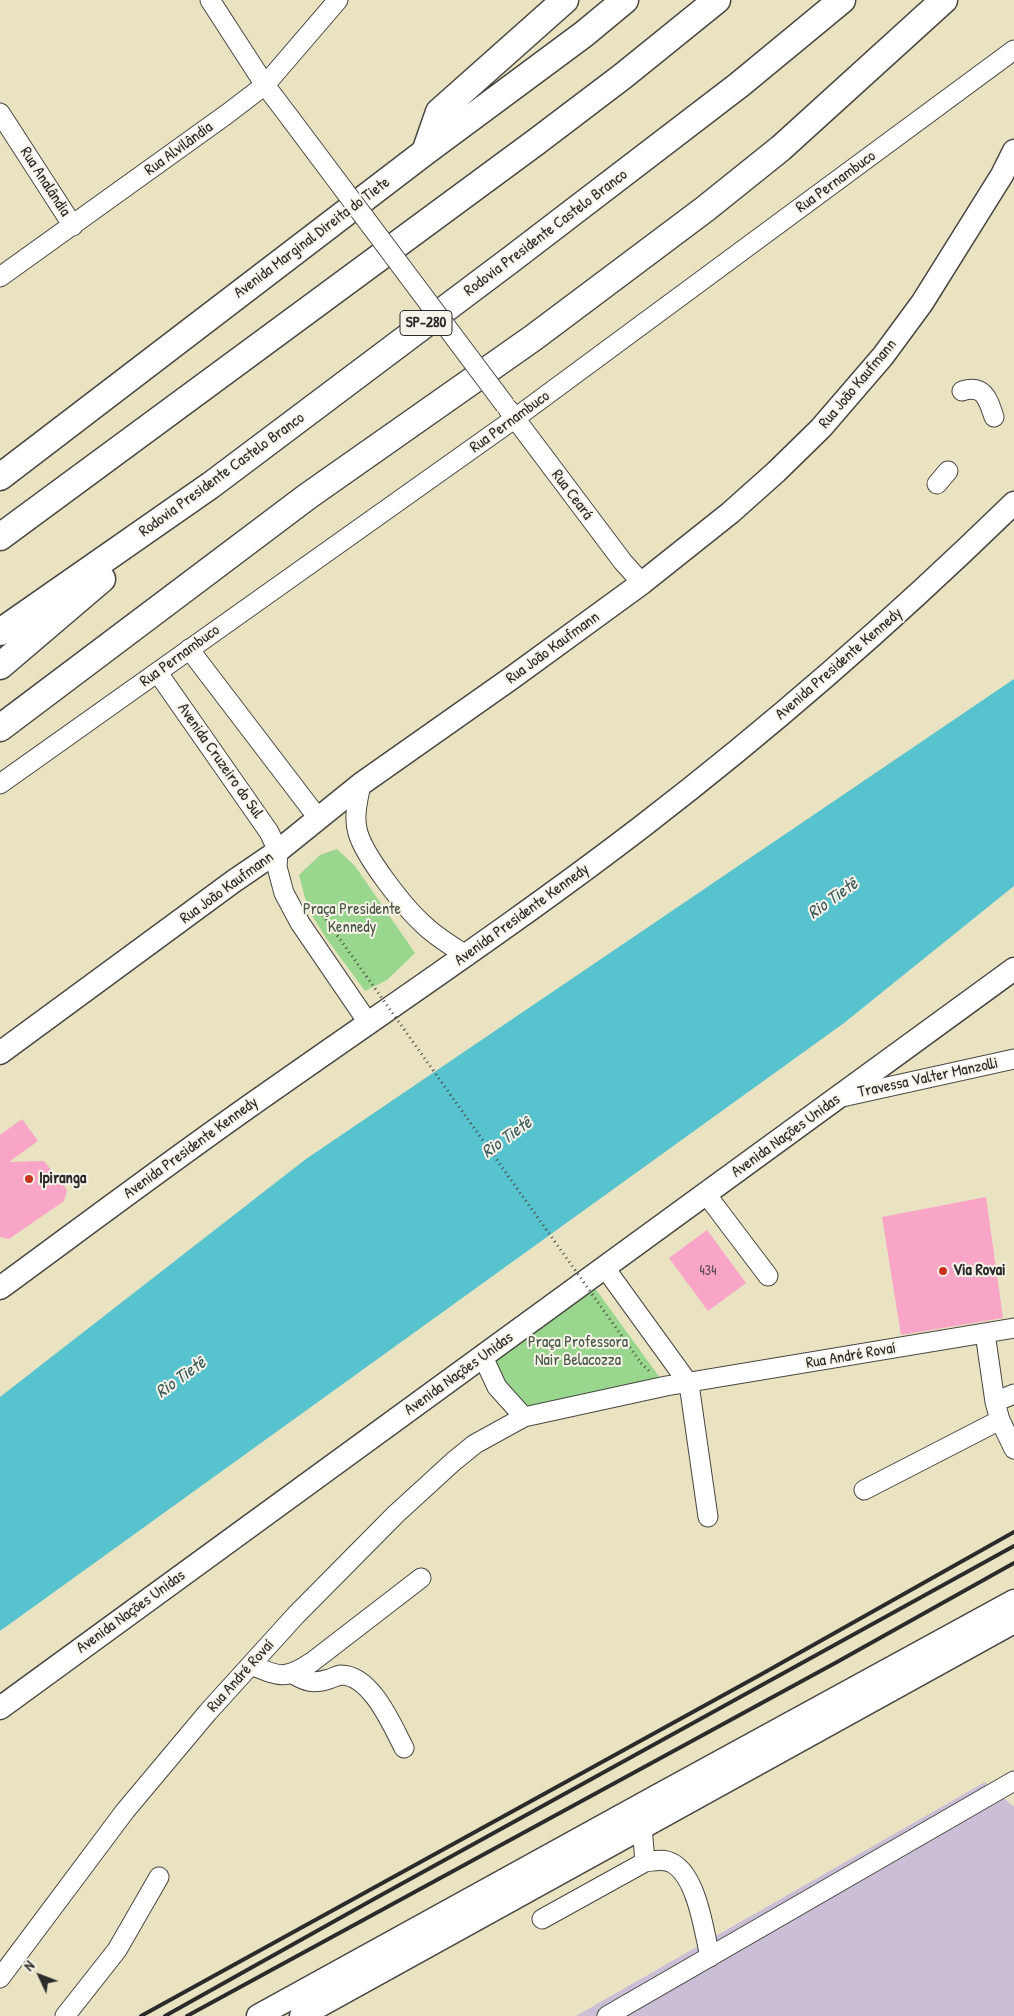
<!DOCTYPE html>
<meta charset="utf-8">
<style>
body{margin:0}
#map{position:relative;width:1014px;height:2016px;overflow:hidden;background:#eae3c2;font-family:"Patrick Hand",sans-serif}
canvas{display:block}
.north{position:absolute;left:15px;top:1951px;width:50px;height:50px;-webkit-text-stroke:4px #f7f3e8;paint-order:stroke;rotate:313deg;font-size:14px;font-weight:700;line-height:20px;text-align:center;color:#2b2b2b}
.north::after{content:'';display:block;margin:auto;width:18px;height:22px;background:#2b2b2b;clip-path:polygon(50% 0,100% 100%,50% 72%,0 100%)}
</style>
<div id="map">
<canvas width="1014" height="2016"></canvas>
<div class="north">N</div>
</div>
<script>
const context = document.querySelector('canvas').getContext('2d');
context.lineJoin = 'round';
function fillPath(path, color) {
  context.fillStyle = color;
  context.fill(path, 'evenodd');
}
function trace(path, color, width, dash) {
  context.strokeStyle = color;
  context.lineWidth = width;
  context.lineCap = dash ? 'butt' : 'round';
  context.setLineDash(dash || []);
  context.stroke(path);
}
function drawText(font, color, halo, rows, align = 'center') {
  context.font = font + ' "Patrick Hand",sans-serif';
  context.lineWidth = 4;
  context.setLineDash([]);
  context.textBaseline = 'middle';
  context.strokeStyle = halo;
  context.fillStyle = color;
  for (const [text, x, y, turn = 0] of rows) {
    context.save();
    context.translate(x, y);
    context.rotate((+turn || 0) * Math.PI / 180);
    context.textAlign = isNaN(turn) ? turn : align;
    if (halo) context.strokeText(text, 0, 0);
    context.fillText(text, 0, 0);
    context.restore();
  }
}
fillPath(new Path2D(`
 M985,1782l29,25v209h-438z`), '#cabfd6');
fillPath(new Path2D(`
 M337,849l18,17 60,87 -28,27 -22,11 -39,-53 -18,-29 -9,-34 21,-20z
 M589,1280l77,106 -142,31 -41,-60z`), '#98d78d');
fillPath(new Path2D(`
 M1014,679v207l-170,137 -844,608v-234l306,-238z`), '#56c3ce');
fillPath(new Path2D(`
 M22,1119l16,22 -29,21 35,-1 23,29 -3,11 -55,38 -9,-2v-102z
 M986,1197l17,121 -102,17 -19,-118z
 M707,1230l39,53 -38,28 -39,-53z`), '#f8a5c7');
const minor = new Path2D(`
 M210,0l55,85 25,33
 M0,113l73,113
 M0,277l227,-163 38,-29 73,-85
 M962,391c22,-7 26,8 32,26
 M508,409l115,153 19,21
 M937,484l11,-13
 M189,649l129,169
 M158,673l111,159 9,19 -1,16 7,26 16,30 69,101
 M0,784l514,-365 500,-369
 M361,784c-3,16 -8,33 -3,49 7,24 46,74 65,91 13,13 29,22 44,32
 M842,1097l172,-38
 M706,1194l62,82
 M605,1268l84,116 19,133
 M985,1333l10,69 5,18 14,29
 M483,1357l14,30 27,30
 M995,1402l19,-8
 M864,1490l136,-70
 M251,1665c29,12 34,15 61,-3l109,-84
 M293,1674c13,8 21,10 36,5 3,-1 8,-3 11,-4 31,-1 52,50 64,73
 M645,1862c9,-1 18,-4 27,1 25,13 32,68 38,94
 M542,1919l103,-57 -3,-35
 M0,1978l125,-167 83,-99 88,-97 100,-101 58,-53 21,-17 49,-27 142,-31 348,-58
 M65,2016l52,-66 42,-73
 M607,2016l407,-235`);
const major = new Path2D(`
 M0,1053l234,-172 44,-30 83,-67 152,-107 129,-94 88,-70 46,-41 45,-44 62,-72 39,-53 80,-128 12,-24
 M0,1288c90,-66 179,-133 271,-197 125,-88 252,-173 373,-266 130,-100 253,-208 370,-322
 M0,1708l1014,-739
 M258,2016c252,-139 503,-278 756,-415
 M301,2016l713,-394`);
const highway = new Path2D(`
 M425,152l14,-40 126,-112
 M0,477l425,-325 159,-118 41,-34
 M0,537l536,-395 87,-66 94,-76
 M0,632l211,-147 302,-227 226,-173 103,-85
 M0,666l102,-87
 M0,728l308,-232 225,-158 172,-129 76,-61 163,-148`);
trace(minor, '#484742', 21);
trace(major, '#484742', 25);
trace(highway, '#484742', 29);
trace(new Path2D(`
 M312,910l8,1
 M641,1363l10,10`), '#484742', 3, [1, 4]);
trace(minor, '#fff', 19);
trace(major, '#fff', 22);
trace(highway, '#fff', 26);
trace(new Path2D(`
 M141,2016l619,-341 254,-143
 M165,2016l209,-117 640,-353
 M187,2016l650,-354 177,-99`), '#2b2b2b', 4);
const minorBridge = new Path2D(`
 M290,118l215,287`);
trace(minorBridge, '#484742', 21, []);
trace(new Path2D(`
 M320,911l321,452`), '#484742', 3, [1, 4]);
trace(minorBridge, '#fff', 19);
for (const [x, y, r, color] of [
 [29,1179,5,"#c8321e"],
 [943,1271,5,"#c8321e"]
]) {
  const dot = new Path2D();
  dot.arc(x, y, r, 0, 2 * Math.PI);
  context.fillStyle = color;
  context.fill(dot);
  trace(dot, '#f7f3e8', 2);
}
drawText('14px', '#5e4a52', null, [
 ["434",708,1271]
]);
for (const [x, y, w] of [
 [426,323,52]
]) {
  const box = new Path2D();
  box.roundRect(x - w / 2, y - 12.5, w, 25, 4);
  context.fillStyle = '#f7f3e8';
  context.fill(box);
  trace(box, '#2b2b2b', 1);
}
drawText('bold 15px', '#2b2b2b', null, [
 ["SP-280",426,323]
]);
drawText('16px', '#2b2b2b', '#f7f3e8', [
 ["Rua Alvilândia",179,149,-36],
 ["Rua Analândia",45,182,57],
 ["Rua Pernambuco",836,182,-36],
 ["Rodovia Presidente Castelo Branco",546,233,-37],
 ["Avenida Marginal Direita do Tiete",312,238,-37],
 ["Rua João Kaufmann",858,384,-50],
 ["Rua Pernambuco",510,422,-36],
 ["Rodovia Presidente Castelo Branco",222,475,-36],
 ["Rua Ceará",572,495,53],
 ["Rua João Kaufmann",553,648,-36],
 ["Rua Pernambuco",180,656,-36],
 ["Avenida Presidente Kennedy",839,664,-41],
 ["Avenida Cruzeiro do Sul",220,761,55],
 ["Rua João Kaufmann",227,888,-36],
 ["Avenida Presidente Kennedy",522,915,-36],
 ["Travessa Valter Manzolli",928,1078,-12],
 ["Avenida Nações Unidas",786,1136,-36],
 ["Avenida Presidente Kennedy",191,1148,-36],
 ["Rua André Rovaí",851,1356,-10],
 ["Avenida Nações Unidas",459,1374,-36],
 ["Avenida Nações Unidas",131,1612,-36],
 ["Rua André Rovaí",241,1676,-48]
]);
drawText('16px', '#465644', '#f7f3e8', [
 ["Praça Presidente",352,910],
 ["Kennedy",352,928],
 ["Praça Professora",578,1343],
 ["Nair Belacozza",578,1361]
]);
drawText('bold 16px', '#2b2b2b', '#f7f3e8', [
 ["Ipiranga",39,1179],
 ["Via Rovai",953,1271]
], 'left');
drawText('italic 18px', '#38595c', '#f7f3e8', [
 ["Rio Tietê",833,899,-36],
 ["Rio Tietê",507,1138,-36],
 ["Rio Tietê",181,1378,-36]
]);
</script>
